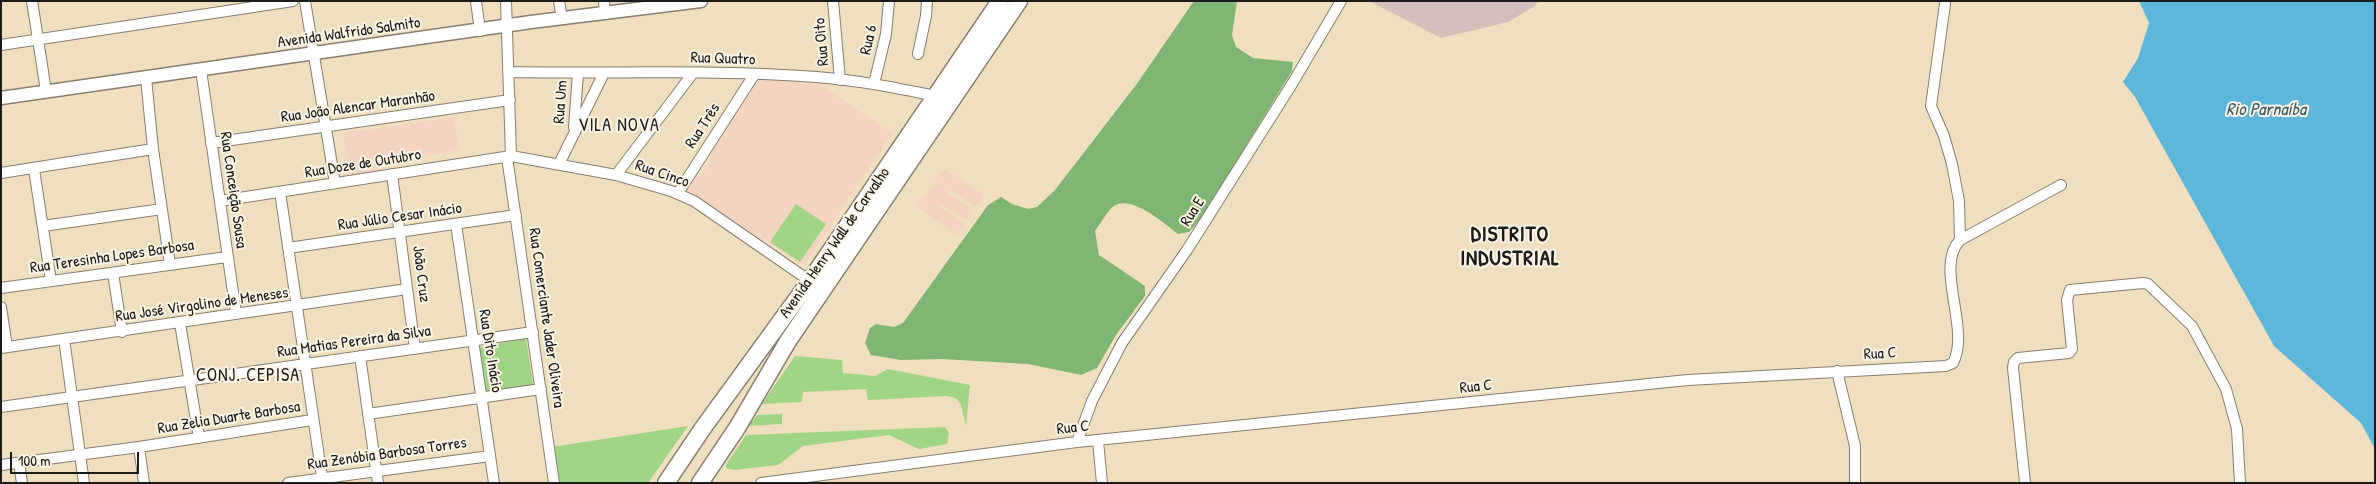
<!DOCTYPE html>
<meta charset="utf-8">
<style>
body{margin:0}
#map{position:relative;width:2376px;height:484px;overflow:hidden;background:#f0dfbf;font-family:"Patrick Hand",sans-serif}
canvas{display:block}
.frame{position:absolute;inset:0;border:2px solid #1c1c1c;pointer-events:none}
.scale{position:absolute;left:10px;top:452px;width:129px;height:22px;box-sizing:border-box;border:2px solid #1c1c1c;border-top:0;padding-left:6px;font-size:15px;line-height:18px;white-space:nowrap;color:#1c1c1c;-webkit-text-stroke:4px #fcf5e5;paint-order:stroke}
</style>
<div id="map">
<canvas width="2376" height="484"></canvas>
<div class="frame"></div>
<div class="scale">100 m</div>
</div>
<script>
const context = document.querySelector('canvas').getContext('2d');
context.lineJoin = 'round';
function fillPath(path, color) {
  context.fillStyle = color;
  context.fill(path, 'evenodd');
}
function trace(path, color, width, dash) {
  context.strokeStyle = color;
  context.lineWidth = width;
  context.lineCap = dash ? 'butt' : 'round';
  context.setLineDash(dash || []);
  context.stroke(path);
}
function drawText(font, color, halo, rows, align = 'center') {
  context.font = font + ' "Patrick Hand",sans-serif';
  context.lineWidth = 4;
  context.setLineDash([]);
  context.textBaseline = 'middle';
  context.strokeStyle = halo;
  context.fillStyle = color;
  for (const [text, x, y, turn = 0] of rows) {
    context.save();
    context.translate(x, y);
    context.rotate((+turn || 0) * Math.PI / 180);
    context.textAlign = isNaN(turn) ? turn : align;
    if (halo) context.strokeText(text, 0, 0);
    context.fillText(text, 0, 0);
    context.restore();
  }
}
fillPath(new Path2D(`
 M761,77l54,4 77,52 -88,133 -119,-76 9,-14 7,1 10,-18v-5z
 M454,117l5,33 -79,12 1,8 -30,5 -8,-42z
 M944,169l40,25 -9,13 -25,-18 -2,4 25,17 -7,10 -26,-16v3l24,16 -8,12 -39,-28z`), '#f5d3c1');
fillPath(new Path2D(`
 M1369,1h170l-6,6 -25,15 -67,16z`), '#d1c0bc');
fillPath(new Path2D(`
 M796,204l30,20 -26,38 -30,-20z
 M526,338l7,47 -49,7 -7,-44z
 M795,356l47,4 1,13 32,3 13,-7 82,16 -4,41 -5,-21 -5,-7 -10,-2 -78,4 -2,-11 -63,3 -1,10 -40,2z
 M782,414v10l-34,2 9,-11z
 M688,426l-40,57h-92l-5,-36z
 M945,427l4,6 -2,11 -28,5 -30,-14 -86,11 -25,19 -44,5 -8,-2v-3l20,-30z`), '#a1d586');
fillPath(new Path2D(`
 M1194,1h43l-5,34 4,12 17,11 40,4 -1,9 -90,146 -13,15 -11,2c-13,-10 -47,-40 -64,-28 -7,5 -13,17 -19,25l4,24 46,31v10l-29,39 -19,33 -16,7 -53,-11 -86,-5 -41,1 -30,-5 -6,-12 5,-15 6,-4 18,3 9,-4 85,-118 13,-8 11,7 16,5 9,-2 18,-17 81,-105z`), '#80b673');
fillPath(new Path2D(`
 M2139,1h236v448l-14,-26 -87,-77 -139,-249 -12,-15 15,-24 11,-35z`), '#5db7da');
const minor = new Path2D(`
 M32,1l14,90
 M305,1l30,182
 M476,1l4,30
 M506,1l5,155
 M559,1l3,18
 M604,1l1,13
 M833,1l7,79
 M1945,4l-14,102 13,30 8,28 7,37 1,39
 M1,45l292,-44
 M918,54l8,-38 1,-15
 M201,70l35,243
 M508,72c102,2 206,-3 308,5 41,3 81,11 120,19
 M146,78l7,71 17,115
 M874,84l12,-50 3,-33
 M574,127l4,-54
 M211,143l299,-43
 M507,157l47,326
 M559,164l45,-91
 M34,169l17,112
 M1,173l152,-24
 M392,174l23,175
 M616,175l77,-102
 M280,192l42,285
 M678,193l76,-118
 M220,201l291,-45 105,19 55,16 23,10 116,80
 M456,224l38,259
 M43,226l119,-17
 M288,248l228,-33
 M113,273l9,59
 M1,288l226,-31
 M1,307l6,40
 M180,323l19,115
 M64,339l20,144
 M1,348l406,-59
 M360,356l18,127
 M1837,371l18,75v37
 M1,407l532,-75
 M368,414l173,-25
 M1098,441l4,42
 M1077,442l15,-41 30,-58 65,-93 105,-166 49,-83
 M139,447l5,36
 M19,463l3,20
 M1,465l138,-18 173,-27
 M288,483l202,-27
 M761,483l316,-41 611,-62 258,-14 7,-3c18,-34 -19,-96 7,-123l101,-55
 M2025,483l-12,-115 1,-6 4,-4 51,-5 3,-4 -5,-49 3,-10 73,-7 5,1 44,42 34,63 11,40 3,54`);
const tertiary = new Path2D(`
 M1,98l530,-76 170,-21`);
const primary = new Path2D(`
 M666,483l37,-55 107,-147 190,-280
 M700,483l37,-55 51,-87 231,-340`);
trace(minor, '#867e6e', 12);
trace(tertiary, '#867e6e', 15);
trace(primary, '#867e6e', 19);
trace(minor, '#fff', 10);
trace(tertiary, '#fff', 12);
trace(primary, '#fff', 16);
drawText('16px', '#1c1c1c', '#fcf5e5', [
 ["Avenida Walfrido Salmito",349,33,-8],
 ["Rua 6",869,40,-78],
 ["Rua Oito",822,42,-95],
 ["Rua Quatro",723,59,2],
 ["Rua Um",561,102,-86],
 ["Rua João Alencar Maranhão",358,107,-8],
 ["Rua Três",703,126,-57],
 ["Rua Doze de Outubro",363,164,-9],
 ["Rua Cinco",662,174,19],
 ["Rua Conceição Sousa",233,190,82],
 ["Rua E",1193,212,-58],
 ["Rua Júlio Cesar Inácio",400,217,-8],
 ["Avenida Henry Wall de Carvalho",835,243,-55],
 ["Rua Teresinha Lopes Barbosa",112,257,-8],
 ["João Cruz",421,274,83],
 ["Rua José Virgolino de Meneses",202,305,-8],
 ["Rua Comerciante Jader Oliveira",546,318,82],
 ["Rua Matias Pereira da Silva",354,342,-8],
 ["Rua Dito Inácio",490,351,81],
 ["Rua C",1880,354,-3],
 ["Rua C",1476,387,-6],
 ["Rua Zelia Duarte Barbosa",229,418,-9],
 ["Rua C",1073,428,-6],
 ["Rua Zenóbia Barbosa Torres",387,454,-8]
]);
drawText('italic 18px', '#365a68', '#fcf5e5', [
 ["Rio Parnaíba",2266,110]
]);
context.letterSpacing = '1px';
drawText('18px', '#1c1c1c', '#fcf5e5', [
 ["VILA NOVA",619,126],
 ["CONJ. CEPISA",248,376]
]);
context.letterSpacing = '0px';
context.letterSpacing = '1px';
drawText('bold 21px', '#1c1c1c', '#fcf5e5', [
 ["DISTRITO",1510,235],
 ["INDUSTRIAL",1510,259]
]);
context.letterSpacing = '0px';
</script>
